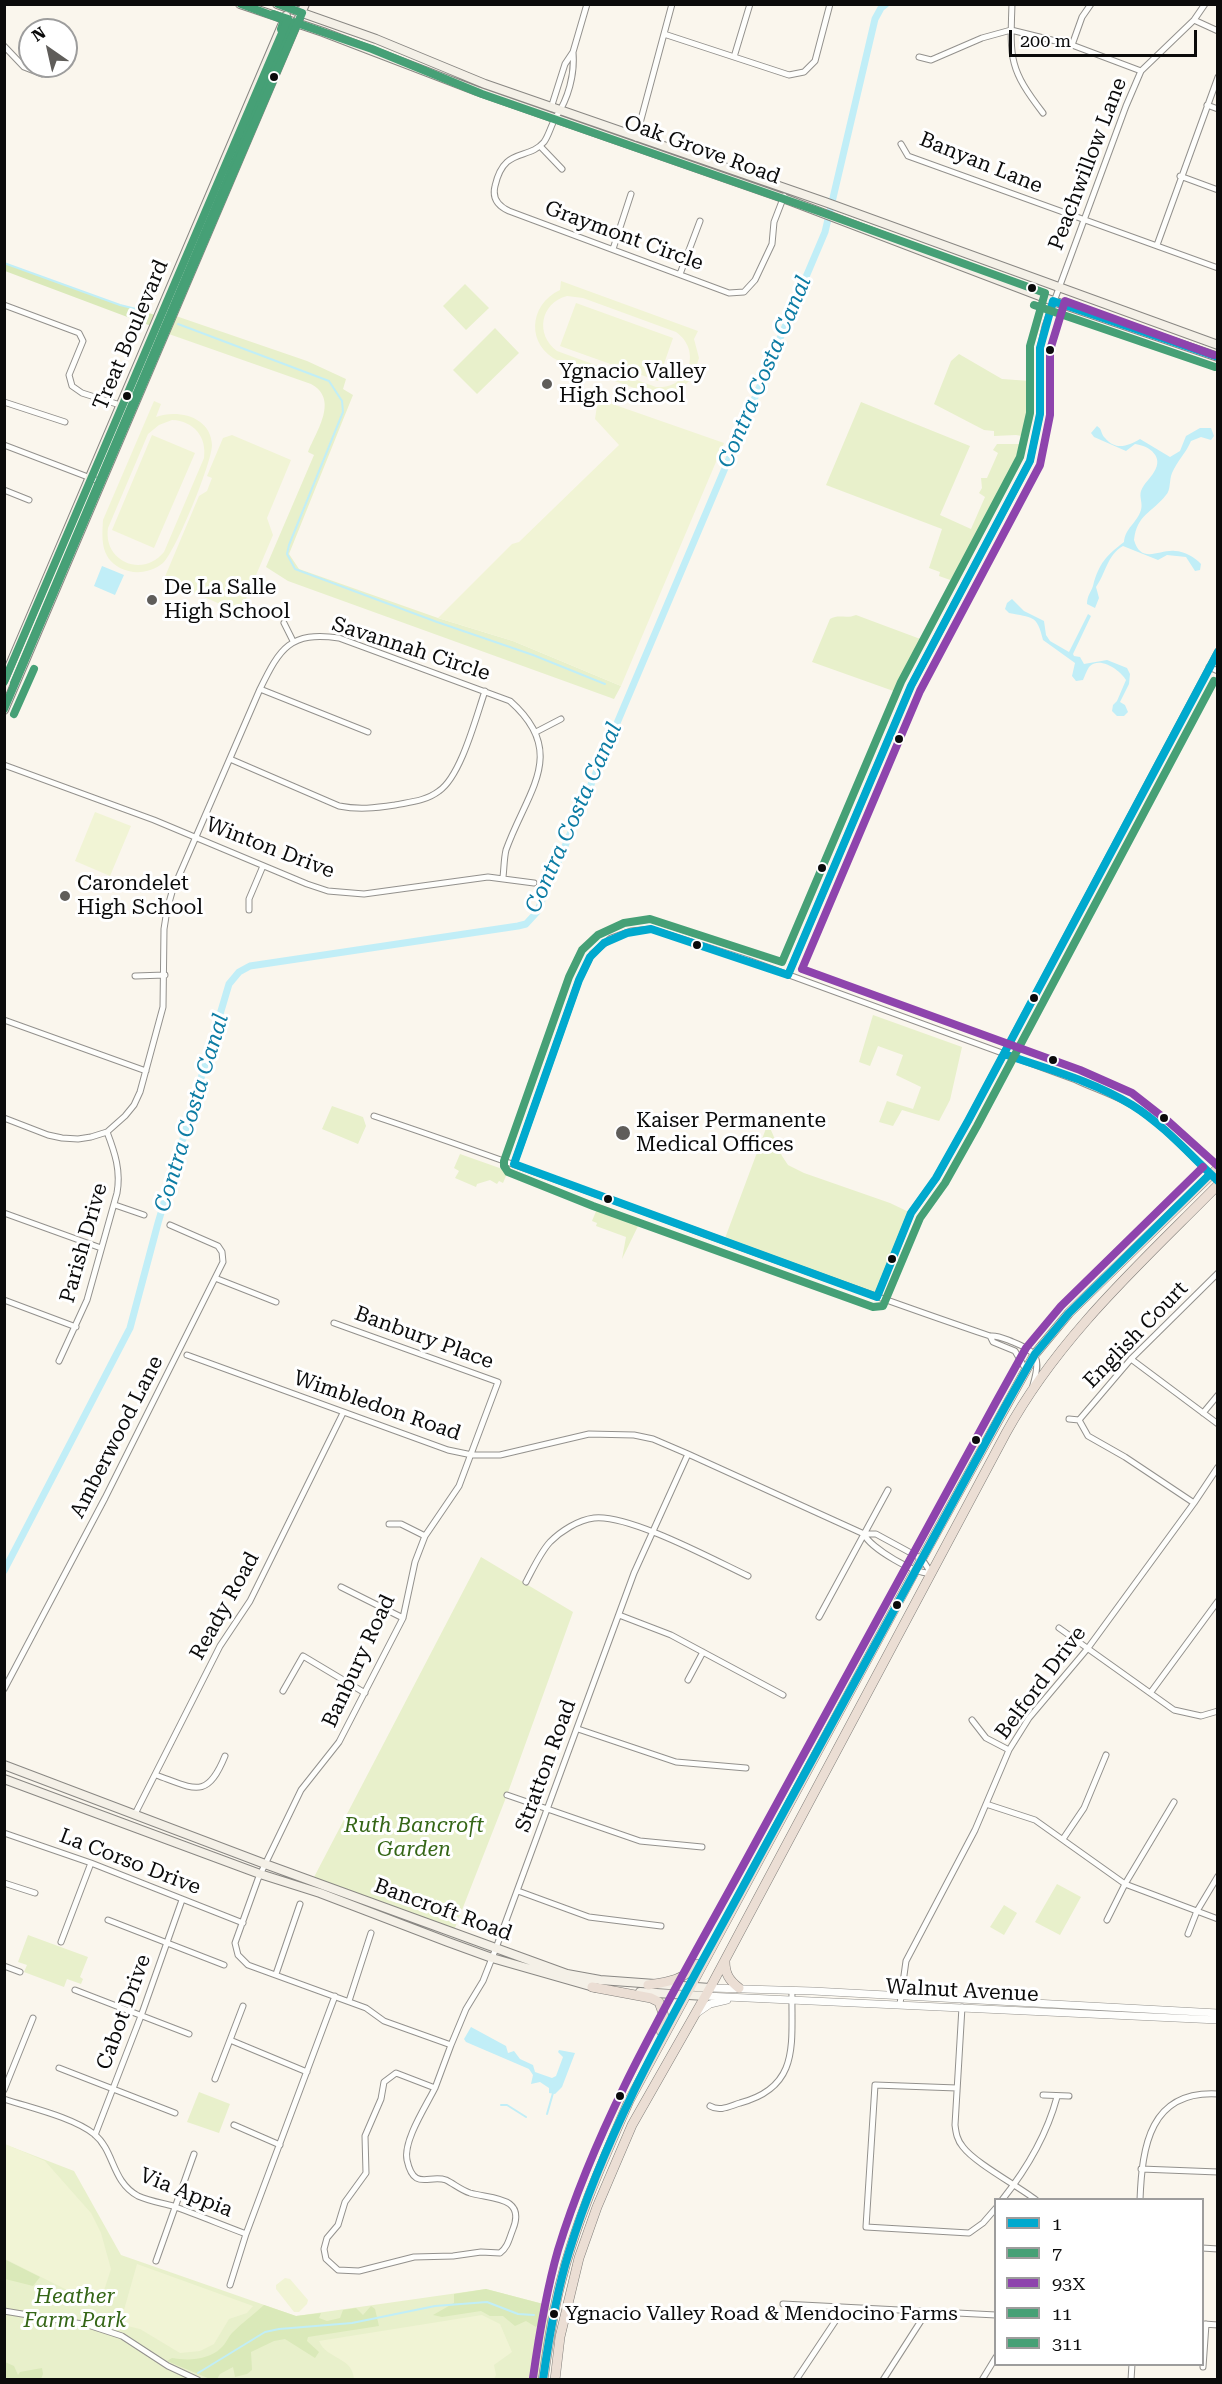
<!DOCTYPE html>
<style>
body{margin:0}
#map{position:relative;width:1222px;height:2384px;overflow:hidden;background:#faf6ed;font-family:"Roboto Serif",serif}
canvas{display:block}
.frame{position:absolute;inset:0;border:6px solid #0b0b0b;pointer-events:none}
.legend{position:absolute;left:994px;top:2198px;width:210px;height:168px;box-sizing:border-box;background:#fff;border:2px solid #9d9d9d;margin:0;padding:8px 10px;list-style:none;font-size:18px;color:#0b0b0b}
.legend li{display:flex;align-items:center;gap:12px;height:30px}
.legend b{width:30px;border:2px solid #9d9d9d}
.north{position:absolute;left:18px;top:18px;width:60px;height:60px;box-sizing:border-box;background:#fff;border:2px solid #9d9d9d;border-radius:50%;rotate:326deg;font-size:16px;font-weight:700;line-height:24px;text-align:center;color:#0b0b0b}
.north::after{content:'';display:block;margin:auto;width:21px;height:27px;background:#5f5d5a;clip-path:polygon(50% 0,100% 100%,50% 72%,0 100%)}
.scale{position:absolute;left:1009px;top:30px;width:188px;height:27px;box-sizing:border-box;border:3px solid #0b0b0b;border-top:0;padding-left:8px;font-size:18px;line-height:21px;white-space:nowrap;color:#0b0b0b;-webkit-text-stroke:4px #fff;paint-order:stroke}
</style>
<div id="map">
<canvas width="1222" height="2384"></canvas>
<div class="frame"></div>
<ul class="legend">
<li><b style="height:8px;background:#00a9ce"></b>1</li>
<li><b style="height:8px;background:#46a076"></b>7</li>
<li><b style="height:8px;background:#8e44ad"></b>93X</li>
<li><b style="height:8px;background:#46a076"></b>11</li>
<li><b style="height:8px;background:#46a076"></b>311</li>
</ul>
<div class="north">N</div>
<div class="scale">200 m</div>
</div>
<script>
const context = document.querySelector('canvas').getContext('2d');
context.lineJoin = 'round';
function fillPath(path, color) {
  context.fillStyle = color;
  context.fill(path, 'evenodd');
}
function trace(path, color, width, dash) {
  context.strokeStyle = color;
  context.lineWidth = width;
  context.lineCap = dash ? 'butt' : 'round';
  context.setLineDash(dash || []);
  context.stroke(path);
}
function drawText(font, color, halo, rows, align = 'center') {
  context.font = font + ' "Roboto Serif",serif';
  context.lineWidth = 6;
  context.setLineDash([]);
  context.textBaseline = 'middle';
  context.strokeStyle = halo;
  context.fillStyle = color;
  for (const [text, x, y, turn = 0] of rows) {
    context.save();
    context.translate(x, y);
    context.rotate((+turn || 0) * Math.PI / 180);
    context.textAlign = isNaN(turn) ? turn : align;
    if (halo) context.strokeText(text, 0, 0);
    context.fillText(text, 0, 0);
    context.restore();
  }
}
fillPath(new Path2D(`
 M465,284l24,24 -23,22 -23,-24z
 M173,315l134,46 39,18 -3,10 10,6 -64,159 10,15 139,49 75,23 108,45 -7,13 -326,-118 -22,-14 48,-112 -6,-3c9,-22 31,-53 3,-68l-145,-51z
 M495,328l24,25 -42,41 -24,-24z
 M959,354l43,25 28,2 3,2 1,20 -6,34 -12,-2 -22,1v-5l-10,-1 -50,-26 17,-43z
 M861,402l109,44 -30,69 31,14 14,-32 -6,-4 3,-5 -1,-10h6l11,-25 -5,-3 4,-6h29l-7,21 -63,117 -17,-6 1,-4 -11,-4 13,-39 -116,-44z
 M856,615l67,25 -24,53 -87,-31 18,-43c8,-5 17,0 26,-4z
 M873,1015l89,32 -12,53 -11,21 -37,-11 -9,16 -14,-4 8,-21 26,8 8,-22 -25,-12 7,-20 -25,-9 -8,20 -11,-4z
 M332,1106l31,11 3,9 -8,18 -36,-15z
 M768,1123l14,33 6,9 16,8 86,30 21,10 -34,84 -153,-56z
 M460,1154l48,17 -5,12 -4,-2 -2,3 -7,-4 -13,4 -1,3 -21,-9 4,-7 -5,-3z
 M599,1204l42,16 -19,39 4,-22 -30,-11 1,-3 -5,-2z
 M481,1557l92,55 -66,183 -54,138 -141,-52z
 M1057,1884l24,13 -21,38 -25,-13z
 M1004,1905l13,8 -13,22 -14,-8z
 M28,1935l60,22 -8,20 3,2 -2,5 -14,-5 -3,8 -40,-15 3,-7 -9,-3z
 M199,2092l31,12 -11,29 -32,-11z
 M4,2144l70,27 47,84 175,61 190,-27 69,18 -12,72h-538z`), '#e8f0cb');
fillPath(new Path2D(`
 M4,263l116,42 39,11 -5,11 -149,-56z
 M4,2259l36,18 -7,9 -28,-7z
 M486,2289l57,15 -2,17 -5,6 -10,-6 -11,5 -12,-10h-13l-9,-5 -39,6 -9,-2 21,-12v-9z
 M264,2305l32,11 25,-3 -2,5 8,3 13,-3 3,-8 13,-2 7,7 8,-9 4,3 4,17 -71,11 -1,4 12,11 -4,6 -30,-19 -11,2 -23,11 1,18 -5,4 -12,3 -2,-10 -13,7 -3,5h-7l-43,-18 5,-3c16,3 37,2 49,-10 5,-4 7,-11 11,-15 10,-10 21,-18 32,-28z
 M5,2362l9,4 4,9 2,-3 22,-4 1,6 -2,5h-36z`), '#dae9b9');
fillPath(new Path2D(`
 M561,281l137,50 -4,8 5,19 -6,19 -13,13 -13,5 -19,-2 -89,-32c-33,-15 -31,-56 1,-71zM567,296l16,2 93,34c27,19 12,58 -20,55l-99,-36c-22,-16 -17,-48 10,-55z
 M576,303l97,35 -15,43 -98,-35z
 M598,399l126,44 -103,243 -108,-45 -75,-23 74,-74 7,-2 100,-97 -24,-26z
 M154,401l7,3 -5,13c21,-8 55,-1 56,28 0,17 -36,106 -49,118 -12,10 -29,12 -43,5 -20,-11 -18,-30 -17,-48zM172,420c22,1 35,17 32,38l-40,94c-21,26 -61,10 -56,-24l40,-94 11,-9z
 M152,435l43,18 -41,95 -42,-18z
 M232,435l59,25 -24,58 6,17 -33,78 -76,-34 35,-83 8,-5 5,-13 -5,-2 16,-38z
 M95,812l36,14 -21,50 -35,-15z
 M5,2144l40,17 46,52 10,20 10,36 -12,37 -94,-47z
 M137,2264l116,42 -6,7 -18,6 -15,25 -14,7 -20,2 -40,-24 -20,-5z
 M285,2278l5,1 18,21 -1,4 -8,8h-5l-18,-23v-4z
 M482,2315l18,9 12,28 -18,13 2,10 -2,4h-140c-2,-23 -27,-19 -35,-38z`), '#f1f4d5');
fillPath(new Path2D(`
 M1097,426c6,4 3,7 8,12 11,13 23,8 35,1l30,18 10,-6 6,-15 14,-8h11l3,8 -3,4 -10,-3 -10,4c-5,12 -14,20 -19,32 -3,7 -1,17 -6,22 -14,18 -29,19 -32,45 7,25 26,9 41,11 9,0 21,7 26,13l-1,6 -5,1 -9,-14 -19,-2 -9,5 -35,-14c-16,9 -17,27 -27,41l3,11 -4,10 -8,-4c0,-8 4,-12 6,-18 6,-23 13,-30 31,-44 1,-14 13,-19 17,-32 2,-7 -2,-13 0,-19 3,-8 9,-12 13,-19 10,-15 -4,-26 -19,-28l-9,7 -32,-14 -3,-4z
 M102,566l22,9 -9,20 -21,-9z
 M1012,599l12,12 20,10 2,14 4,6 19,11 19,-38 3,2 -18,38 1,2 6,1 4,7 23,-4 20,8 3,6 -1,10 -9,18 5,3 3,7 -4,4h-7l-5,-5 1,-6 4,-4 9,-21c-5,-9 -25,-24 -36,-14 -3,3 -5,10 -7,14l-7,1 -4,-5 3,-13 -32,-23c-6,-26 -11,-22 -34,-27l-4,-4 2,-6z
 M471,2027l35,19 2,7 6,-2 6,8 13,6 2,7 17,6 4,-2 7,-19 -5,-5 1,-2 16,3 -13,34 -7,7 -6,-1v-5l-9,-6 -9,2 2,-9 -4,-6 -63,-27 -2,-3z`), '#c1eef7');
trace(new Path2D(`
 M4,263l116,42 28,7
 M178,324l151,57 13,20 1,11 -54,133 -2,9 8,15 142,53 96,33 72,29
 M501,2105h6l19,12
 M547,2114l6,-21
 M198,2373l67,-41 14,-3 73,-6 83,-17 52,-4 31,12 16,1`), '#c1eef7', 2);
trace(new Path2D(`
 M4,1571l126,-243 28,-105 71,-239 10,-12 11,-6 268,-40 8,-2 11,-12 288,-680 50,-213 6,-11 5,-4`), '#c1eef7', 7);
const minor = new Path2D(`
 M1012,4c-2,55 -3,65 31,109
 M1194,20l24,11
 M664,34l125,41 15,-3 11,-11 15,-57
 M1072,45l10,-28 9,-13
 M4,46l20,21 18,7
 M573,52l14,-48
 M734,57l16,-53
 M919,57l12,3 51,-22 29,-8 61,15 69,26
 M1207,105l11,4
 M551,108l14,-44 8,-12c2,23 -5,47 -17,65 -5,8 -7,18 -12,25 -16,19 -40,4 -49,44 -3,12 3,20 14,25l220,82 15,-1 11,-12 17,-36 2,-22 10,-26
 M636,138l36,-134
 M901,144l7,12 310,112
 M540,146l22,23
 M1180,176l38,14
 M1157,245l61,-168
 M613,249l18,-55
 M680,274l20,-53
 M4,305l75,28 4,8 -14,34 3,11 10,7 38,12
 M4,402l61,20
 M4,445l97,37
 M4,490l25,10
 M284,623l9,18
 M1209,667l9,4
 M260,689l108,43
 M536,732l25,-13
 M230,759l109,47c20,4 36,2 56,-1 15,-3 31,-4 44,-14 22,-15 37,-74 46,-100
 M4,765l150,55 153,64 21,7 36,3 124,-17 46,6
 M249,910v-11l14,-33
 M788,975l123,-289 119,-225 10,-47v-66l5,-22 81,-220 15,-35 53,-51 11,-16
 M135,976l30,-1
 M4,1020l142,51
 M374,1116c207,69 409,150 616,220 8,-1 15,3 23,6 25,10 28,16 20,43
 M4,1118l44,17 14,3 16,1 13,-2 16,-5 18,-16 9,-11 6,-13 23,-85 1,-78 3,-19 5,-18 88,-203c20,-41 30,-58 79,-51l171,63c59,52 17,90 -4,149 -2,8 -2,19 -3,27
 M514,1164l65,-184 13,-26 19,-16 20,-7 20,-2 97,31 328,120c17,8 36,14 52,23 34,19 61,52 90,78
 M115,1205l29,10
 M4,1213l97,35
 M215,1278l61,24
 M877,1297l34,-84 25,-35 32,-57 250,-470
 M4,1300l72,27
 M334,1323l164,59 -39,104 -34,50 -10,26 -12,56 -64,124 -38,48 -43,89 -23,64 3,12 10,10 118,43 18,13 67,24
 M990,1336l3,6 22,9 11,19
 M187,1355l261,95 24,5h28l89,-21 45,1 19,4 35,15 176,80h12l46,25 9,14c-15,2 -61,-25 -67,-39
 M1131,1359l87,65
 M59,1361l28,-61 30,-107c4,-22 -2,-40 -10,-61
 M1203,1413l15,-18
 M1069,1419l10,1
 M1194,1503l-69,-46 -37,-21 -9,-16 52,-61 87,-86
 M389,1524h12l24,12
 M526,1582c7,-13 14,-29 24,-40 11,-11 28,-22 44,-24 35,-4 120,42 154,58
 M341,1587l62,31
 M619,1615l52,20 112,60
 M819,1617l69,-127
 M1059,1628l115,82 27,6 17,-5
 M688,1680l15,-28
 M4,1689l101,-191 118,-236 -1,-10 -4,-6 -48,-21
 M283,1691l20,-35 62,37
 M1151,1692l67,-91
 M972,1720l14,18 23,12
 M578,1729l98,33 70,6
 M156,1775c39,14 51,25 69,-19
 M507,1795l133,46 62,6
 M986,1804l49,16 90,64 93,35
 M135,1814l85,-168 30,-45 93,-188
 M4,1833l87,30 152,60
 M1063,1839l21,-31 22,-53
 M4,1883l31,10
 M518,1891l71,26 72,9
 M108,1920l116,45
 M1107,1920l18,-36 49,-82
 M1188,1934l9,-23 21,-35
 M61,1942l30,-79
 M4,1966l16,6
 M276,1974l24,-70
 M75,1990l114,44
 M349,2001l22,-68
 M900,2004l6,-43 69,-131 34,-80 20,-32 59,-70 106,-145 24,-36
 M962,2007l-7,118c1,8 2,15 8,22 12,16 55,39 73,53
 M230,2040l77,32
 M59,2068l116,45
 M396,2073l39,15c-9,18 -32,53 -28,72 7,32 22,14 39,20 8,4 15,10 24,13 21,6 56,3 43,36 -4,10 -5,18 -13,24l-19,-1 -28,4 -39,1 -55,14 -21,-1 -12,-11 -2,-10 3,-11 11,-13 7,-23 21,-29 -1,-37 16,-37 3,-17z
 M215,2079l28,-73
 M435,2088l16,-43 15,-36 17,-28 13,-33 138,-375 54,-119
 M957,2088l-82,-3 -9,142 103,6 14,-10 13,-15
 M4,2090l29,-72
 M1043,2095l26,1
 M4,2099c27,9 68,18 90,35 21,17 17,47 44,62 11,5 24,7 35,10 25,9 49,19 73,28
 M710,2106c10,6 20,0 30,-3 61,-16 51,-60 52,-112
 M234,2125l46,20
 M95,2135l46,-119 41,-116
 M1141,2169l77,3
 M1002,2200c24,-30 45,-66 55,-103
 M1140,2200c2,-54 10,-110 78,-106
 M1202,2248l16,1
 M156,2261l38,-107
 M230,2285l16,-51 89,-238
 M783,2304l213,11
 M4,2311l84,14 34,11 46,30 30,14
 M1204,2324l14,1
 M1203,2367l3,-43
 M796,2380l48,-72
 M883,2380l43,-67
 M982,2380l14,-23
 M1131,2380l1,-16`);
const tertiary = new Path2D(`
 M710,1988l103,3 405,22
 M705,1996l513,24
 M697,2013l13,-9 17,-4`);
const secondary = new Path2D(`
 M240,4l83,28 154,59 306,107 270,103 165,56
 M277,4l99,35 109,45 340,118 393,143
 M4,679l282,-663
 M4,710l301,-706
 M4,1765l261,99 302,110 33,6 110,8
 M4,1779l256,95 60,19 128,49 44,16 105,30
 M640,1992l65,4`);
const trunk = new Path2D(`
 M725,1961c0,13 4,19 14,27
 M648,1985c20,-3 36,-5 49,-21
 M592,1987l59,11 8,4 5,14 -3,15
 M543,2380c5,-32 9,-64 17,-95 16,-64 43,-124 69,-184l286,-530 111,-201 9,-16 34,-41 149,-145
 M555,2380l5,-43 19,-79 18,-51 35,-82 78,-137 296,-555c53,-97 135,-170 212,-248`);
trace(minor, '#93918d', 7);
trace(tertiary, '#93918d', 8);
trace(secondary, '#898783', 10);
trace(trunk, '#807e7a', 10);
trace(minor, '#fefefc', 5);
trace(tertiary, '#fefefc', 7);
trace(secondary, '#f4f0e7', 8);
trace(trunk, '#ebded4', 9);
trace(new Path2D(`
 M1218,357l-165,-56 -13,47v66l-10,47 -119,225 -123,289 -137,-46 -24,4 -23,10 -14,14 -11,23 -65,184 363,133 34,-84 25,-35 32,-57 250,-469
 M1004,1054c43,15 89,27 128,51 32,20 58,50 86,76
 M543,2380c6,-43 13,-87 26,-128 41,-135 117,-259 183,-382 84,-155 169,-308 253,-463l30,-53 34,-41 141,-139`), '#00a9ce', 8);
trace(new Path2D(`
 M1034,305l181,62
 M14,683l280,-661 78,27 110,45 339,118 224,81 -15,53v67l-10,44 -119,225 -119,280 -132,-43 -26,4 -26,12 -16,15 -13,27 -65,184v5l4,6 85,34 280,101 10,-1 37,-88 25,-35 32,-57 237,-445
 M14,714l20,-45`), '#46a076', 8);
trace(new Path2D(`
 M1214,355l-149,-54 -15,49v65l-10,50 -120,226 -118,278 278,101 52,23 37,29 49,44
 M533,2378c6,-43 13,-86 25,-128 42,-137 119,-263 187,-388 83,-154 168,-306 251,-460l30,-54 35,-42 142,-139`), '#8e44ad', 8);
trace(new Path2D(`
 M241,4l43,16 -3,9
 M4,709l298,-696 -24,-9`), '#46a076', 8);
trace(new Path2D(`
 M4,682l284,-663 -15,-5`), '#46a076', 8);
for (const [x, y, r, color] of [
 [274,77,5,"#0b0b0b"],
 [1032,288,5,"#0b0b0b"],
 [1050,350,5,"#0b0b0b"],
 [547,384,6,"#5f5d5a"],
 [127,396,5,"#0b0b0b"],
 [152,600,6,"#5f5d5a"],
 [899,739,5,"#0b0b0b"],
 [822,868,5,"#0b0b0b"],
 [65,896,6,"#5f5d5a"],
 [697,945,5,"#0b0b0b"],
 [1034,998,5,"#0b0b0b"],
 [1053,1060,5,"#0b0b0b"],
 [1164,1118,5,"#0b0b0b"],
 [623,1133,8,"#5f5d5a"],
 [608,1199,5,"#0b0b0b"],
 [892,1259,5,"#0b0b0b"],
 [976,1440,5,"#0b0b0b"],
 [897,1605,5,"#0b0b0b"],
 [620,2096,5,"#0b0b0b"],
 [554,2314,5,"#0b0b0b"]
]) {
  const dot = new Path2D();
  dot.arc(x, y, r, 0, 2 * Math.PI);
  context.fillStyle = color;
  context.fill(dot);
  trace(dot, '#fff', 2);
}
drawText('20px', '#0b0b0b', '#fff', [
 ["Ygnacio Valley Road & Mendocino Farms",565,2314]
], 'left');
drawText('21px', '#0b0b0b', '#fff', [
 ["Oak Grove Road",702,150,20],
 ["Banyan Lane",981,163,22],
 ["Peachwillow Lane",1088,164,-69],
 ["Graymont Circle",624,236,20],
 ["Treat Boulevard",131,335,-67],
 ["Savannah Circle",411,649,18],
 ["Winton Drive",270,848,21],
 ["Parish Drive",84,1243,-74],
 ["English Court",1136,1335,-46],
 ["Banbury Place",424,1338,20],
 ["Wimbledon Road",377,1406,19],
 ["Amberwood Lane",117,1437,-63],
 ["Ready Road",225,1606,-61],
 ["Banbury Road",359,1661,-65],
 ["Belford Drive",1041,1683,-53],
 ["Stratton Road",546,1766,-70],
 ["La Corso Drive",130,1862,21],
 ["Bancroft Road",443,1910,20],
 ["Walnut Avenue",962,1991,3],
 ["Cabot Drive",124,2012,-70],
 ["Via Appia",186,2193,22]
]);
drawText('21px', '#0b0b0b', '#fff', [
 ["Ygnacio Valley",559,372],
 ["High School",559,396],
 ["De La Salle",164,588],
 ["High School",164,612],
 ["Carondelet",77,884],
 ["High School",77,908],
 ["Kaiser Permanente",636,1121],
 ["Medical Offices",636,1145]
], 'left');
drawText('italic 21px', '#356617', '#fff', [
 ["Ruth Bancroft",414,1826],
 ["Garden",414,1850],
 ["Heather",75,2297],
 ["Farm Park",75,2321]
]);
drawText('italic 22px', '#0c7ca4', '#fff', [
 ["Contra Costa Canal",765,372,-67],
 ["Contra Costa Canal",574,818,-66],
 ["Contra Costa Canal",192,1113,-73]
]);
</script>
